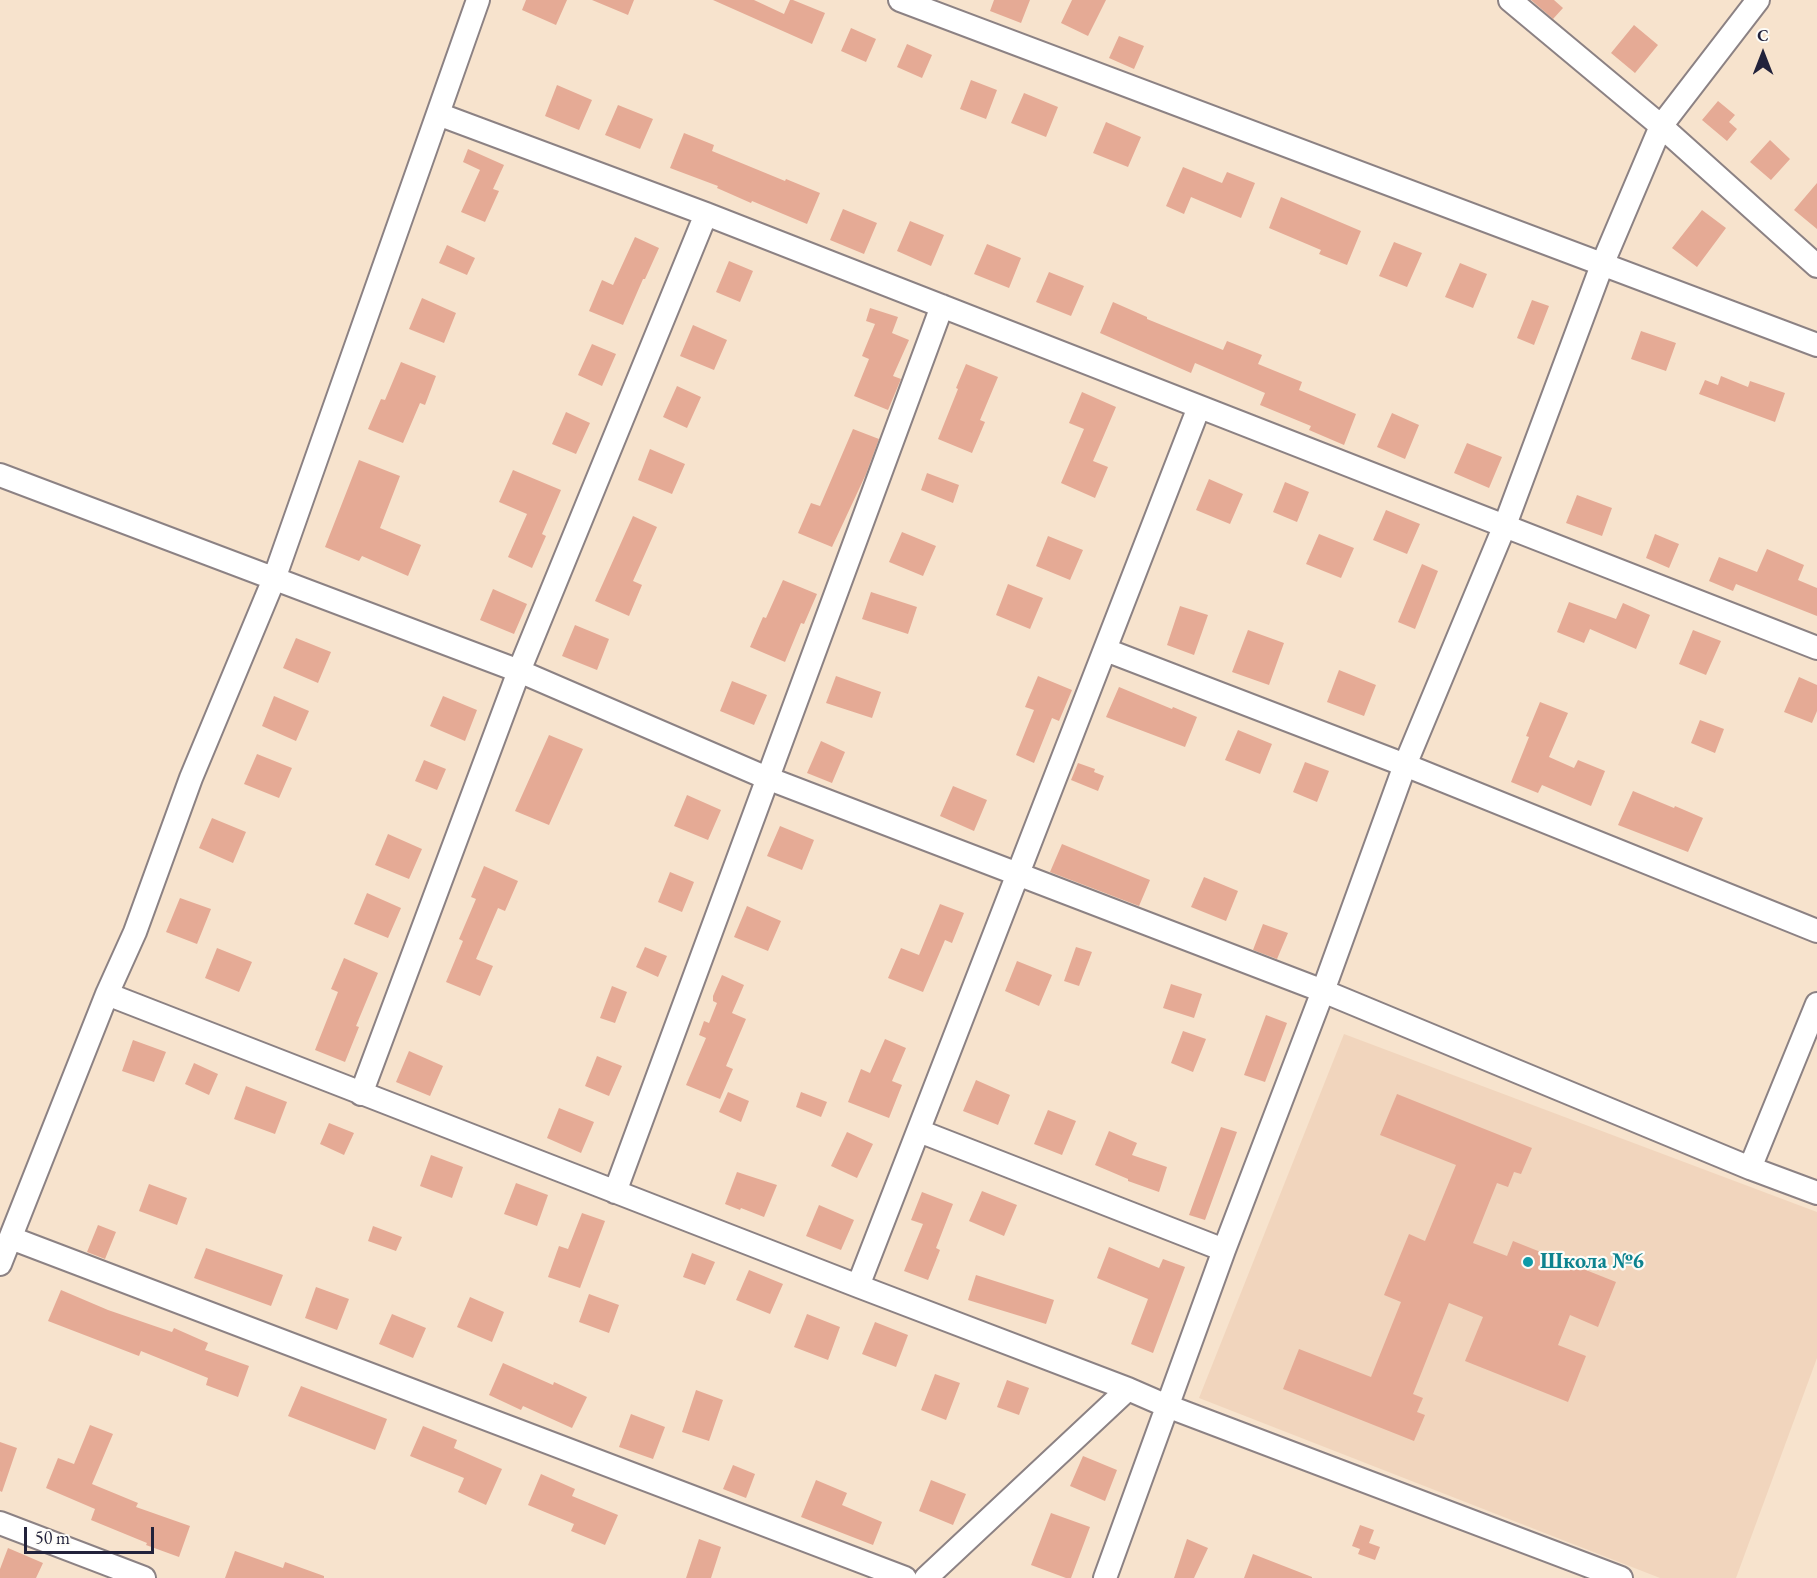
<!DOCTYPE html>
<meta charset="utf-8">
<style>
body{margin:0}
#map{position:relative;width:1817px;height:1578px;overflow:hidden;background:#f7e3cd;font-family:"EB Garamond",serif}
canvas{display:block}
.north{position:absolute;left:1733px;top:24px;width:60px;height:60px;-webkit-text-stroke:4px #fdfcf7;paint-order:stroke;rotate:0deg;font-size:16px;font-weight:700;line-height:24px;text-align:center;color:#22223b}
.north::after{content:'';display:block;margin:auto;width:21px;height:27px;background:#22223b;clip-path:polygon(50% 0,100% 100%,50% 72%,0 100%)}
.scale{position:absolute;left:24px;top:1527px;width:130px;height:27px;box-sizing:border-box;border:3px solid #22223b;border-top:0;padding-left:8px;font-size:18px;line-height:21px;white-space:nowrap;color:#22223b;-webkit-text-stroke:4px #fdfcf7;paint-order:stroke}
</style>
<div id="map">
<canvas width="1817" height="1578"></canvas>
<div class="north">С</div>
<div class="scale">50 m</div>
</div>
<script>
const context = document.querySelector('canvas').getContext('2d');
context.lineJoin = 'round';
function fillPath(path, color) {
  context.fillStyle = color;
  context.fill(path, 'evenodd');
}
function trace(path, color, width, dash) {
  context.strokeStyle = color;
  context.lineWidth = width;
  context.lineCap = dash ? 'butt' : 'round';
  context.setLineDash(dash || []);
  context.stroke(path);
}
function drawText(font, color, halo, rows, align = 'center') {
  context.font = font + ' "EB Garamond",serif';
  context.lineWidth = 4.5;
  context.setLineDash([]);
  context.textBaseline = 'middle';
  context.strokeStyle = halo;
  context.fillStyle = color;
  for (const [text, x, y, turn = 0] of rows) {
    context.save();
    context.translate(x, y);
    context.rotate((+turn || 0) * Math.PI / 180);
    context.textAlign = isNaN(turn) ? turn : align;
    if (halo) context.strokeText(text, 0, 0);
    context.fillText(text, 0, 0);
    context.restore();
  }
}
fillPath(new Path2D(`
 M1344,1034l473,178v146l-81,220h-76l-461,-180z`), '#f1d5bd');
fillPath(new Path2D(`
 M526,0h41l-11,25 -34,-15z
 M592,0h42l-6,15z
 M713,0h41l30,14 6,-14h3l32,13 -13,31z
 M994,0h36l-9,23 -31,-12z
 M1072,0h34l-18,36 -27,-13z
 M1531,0h23l9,8 -10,11z
 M1634,25l24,20 -23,28 -24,-20z
 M851,28l25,11 -10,23 -25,-11z
 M1119,36l25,10 -10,23 -25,-11z
 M907,44l25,11 -10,23 -25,-11z
 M971,80l26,10 -11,29 -26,-10z
 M557,85l35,15 -13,30 -34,-14z
 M1024,93l34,14 -12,30 -35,-14z
 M1718,101l17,14 -6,7 8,7 -10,12 -25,-21z
 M618,105l35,14 -13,30 -35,-14z
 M1106,122l35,15 -13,30 -35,-14z
 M684,133l30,12 -2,6 73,30 1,-2 34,14 -13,31 -55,-23 -1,2 -34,-15 1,-2 -48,-18z
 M1770,140l20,19 -19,21 -21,-18z
 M468,149l36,16 -11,24 6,2 -14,31 -24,-10 19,-42 -17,-8z
 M1183,167l39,16 5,-11 28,11 -14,35 -50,-21 -7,17 -18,-8z
 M1817,183v46l-23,-19z
 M1281,197l80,34 -14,34 -28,-11 2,-4 -52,-22z
 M843,209l34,14 -13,31 -34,-14z
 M1702,210l24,18 -29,39 -25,-19z
 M910,221l34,14 -13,31 -34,-15z
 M635,237l24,11 -14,31h-2l-20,46 -34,-14 13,-31 11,5z
 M1394,242l28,11 -15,34 -28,-11z
 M987,244l34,14 -12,30 -35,-14z
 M447,245l28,13 -8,17 -28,-12z
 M729,261l24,10 -13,31 -24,-10z
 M1460,263l27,11 -14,34 -28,-11z
 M1049,272l35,14 -13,30 -35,-14z
 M422,298l34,15 -12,30 -35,-14z
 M1532,300l17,6 -15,39 -17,-7z
 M1113,302l34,15v2l76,31 4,-9 35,14 -4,9 44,18 -3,8 57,24 -12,31 -35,-15 2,-4 -51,-21 5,-12 -70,-30 -4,10 -91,-40z
 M870,308l28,9 -6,16 17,7 -16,36 8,3 -13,31 -34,-14 15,-37 -7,-3 13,-32 -9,-3z
 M693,325l34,15 -13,30 -34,-14z
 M1641,331l35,12 -10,28 -35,-12z
 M592,344l24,10 -14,32 -24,-11z
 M401,362l35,14 -11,29 -5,-2 -17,40 -35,-14 13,-30 4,1z
 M966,364l32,13 -18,43 5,2 -13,31 -34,-14 20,-50 -2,-1z
 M1721,376l27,11 2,-6 35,12 -10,29 -76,-28 6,-14 13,5z
 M677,386l24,11 -14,31 -24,-11z
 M1082,392l34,15 -23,54 15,6 -13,31 -34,-15 23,-54 -15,-6z
 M566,412l24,11 -14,31 -24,-10z
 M1392,413l27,12 -14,34 -28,-12z
 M853,429l26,10 -13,35 -34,73 -34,-14 13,-30 9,3z
 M1467,443l35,14 -13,31 -35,-15z
 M650,449l35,15 -13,30 -34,-14z
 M359,460l41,16 -20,52 41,17 -13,31 -46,-20 -3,5 -34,-14z
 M513,470l48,20 -19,44 4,2 -14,32 -24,-11 19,-43 -28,-12z
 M927,473l32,12 -6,18 -32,-13z
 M1209,479l34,15 -13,30 -34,-14z
 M1285,482l24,10 -12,30 -24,-10z
 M1577,495l35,13 -10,28 -36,-13z
 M1386,510l34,14 -13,30 -34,-14z
 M633,516l24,11 -24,54 9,4 -13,31 -34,-15z
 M902,532l34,14 -13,30 -34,-14z
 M1319,534l35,14 -13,30 -35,-14z
 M1655,534l24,10 -10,24 -23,-10z
 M1048,536l35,14 -13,30 -34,-14z
 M1767,549l37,16 -6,15 19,8v28l-81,-32 -3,7 -24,-10 10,-24 38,15z
 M1422,564l16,7 -23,58 -17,-7z
 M783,580l34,14 -13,30 -3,-1 -16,39 -35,-15 13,-30 3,1z
 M1008,584l35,14 -13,31 -34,-14z
 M493,589l34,15 -13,30 -34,-14z
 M871,592l46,15 -9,27 -46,-15z
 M1569,602l47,17 7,-16 27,12 -14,34 -46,-20 -6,14 -27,-11z
 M1180,606l28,9 -14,40 -27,-10z
 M575,625l34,14 -12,31 -35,-14z
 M1248,630l36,13 -15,42 -37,-13z
 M1693,630l28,11 -15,34 -27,-11z
 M296,638l35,14 -13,31 -35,-15z
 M1339,670l37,15 -12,31 -37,-14z
 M836,676l45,16 -9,26 -46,-15z
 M1038,676l34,14 -13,31 -7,-3 -18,45 -18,-8 18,-45 -9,-3z
 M1799,677l18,8v26l-5,12 -28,-11z
 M732,681l35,14 -13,30 -34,-14z
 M1119,687l53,22 1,-2 24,10 -12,30 -79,-30z
 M274,696l35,15 -13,30 -34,-15z
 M443,696l34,14 -12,31 -35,-15z
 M1540,702l28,11 -19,44 25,11 4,-8 27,11 -14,35 -49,-21 -4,8 -27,-11 18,-45 -3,-1z
 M1700,720l24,9 -9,24 -24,-10z
 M1238,730l34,14 -12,30 -35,-14z
 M549,735l34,14 -34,76 -34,-14z
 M821,741l24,11 -13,31 -25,-10z
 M257,754l35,14 -13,30 -35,-14z
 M424,760l22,9 -9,21 -22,-9z
 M1305,762l24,9 -12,31 -24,-10z
 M1078,763l17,6 -1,3 10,4 -6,15 -27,-11z
 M953,786l34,14 -13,31 -34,-15z
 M1633,791l41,17 1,-2 28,12 -15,34 -70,-27z
 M687,795l34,15 -13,30 -34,-14z
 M212,818l34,14 -13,31 -34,-15z
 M780,826l34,14 -12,30 -35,-14z
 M388,834l34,15 -13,30 -34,-14z
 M1062,844l88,36 -11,26 -89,-34z
 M484,866l34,15 -13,30 -7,-3 -22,51 17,7 -13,30 -34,-14 17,-41 -4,-2 17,-40 -5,-2z
 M670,872l24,10 -12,30 -24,-10z
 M1204,877l34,14 -12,30 -35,-14z
 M367,893l34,15 -13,30 -34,-14z
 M180,898l31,11 -14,35 -31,-12z
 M940,904l24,9 -12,30 -7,-3 -22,52 -35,-14 13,-30 18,7z
 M747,906l34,15 -13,30 -34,-14z
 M1263,924l25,9 -11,26 -24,-9z
 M645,947l22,9 -9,21 -22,-10z
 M1076,947l16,5 -13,34 -15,-5z
 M217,948l35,14 -13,30 -34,-14z
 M344,958l34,15 -22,53 3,1 -14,35 -30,-12 23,-58 -7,-3z
 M1017,961l35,14 -13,31 -34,-15z
 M722,975l22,10 -12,28 14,6 -20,47 7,3 -13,30 -34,-14 20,-47 -7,-3 5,-14 5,2 8,-20 -4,-2v-5z
 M1171,984l31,10 -8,24 -31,-10z
 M612,986l15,6 -12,31 -15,-5z
 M1266,1015l21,8 -22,59 -21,-7z
 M1183,1031l23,8 -13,33 -22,-9z
 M885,1039l21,9 -14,33 10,4 -13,33 -41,-16 13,-33 9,4z
 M133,1040l33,12 -12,30 -32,-11z
 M409,1051l34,15 -13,30 -34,-14z
 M597,1056l25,10 -13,30 -24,-10z
 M194,1063l24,11 -9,21 -24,-11z
 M976,1080l34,15 -12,30 -35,-14z
 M246,1086l41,16 -12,32 -41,-15z
 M728,1092l21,9 -8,21 -22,-10z
 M801,1092l26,10 -6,15 -25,-10z
 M1397,1094l135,54 -11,26 -7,-2 -6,15 -11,-4 -24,60 34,13 6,-15 103,41 -18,45 -28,-12 -12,30 28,11 -18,46 -103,-41 18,-44 -34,-14 -36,91 10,4 -6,14 8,3 -11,26 -131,-52 16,-40 72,28 30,-75 -17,-7 25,-61 16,7 31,-76 -76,-30z
 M559,1108l35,14 -13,31 -34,-15z
 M1048,1110l28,11 -14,34 -28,-11z
 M329,1123l25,10 -10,22 -24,-11z
 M1221,1127l16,5 -32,88 -16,-5z
 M1109,1131l28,12 -5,12 35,12 -8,25 -31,-11v-2l-33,-14z
 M847,1132l26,12 -16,34 -26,-12z
 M431,1155l32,12 -11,31 -32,-12z
 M737,1172l40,13 -13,32 -23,-9 -1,2 -15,-6z
 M516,1183l32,12 -11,31 -33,-12z
 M149,1184l38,14 -10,27 -38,-14z
 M982,1191l35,14 -13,31 -35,-15z
 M922,1192l31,12 -17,44 4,2 -12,30 -24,-9 19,-47 -12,-4z
 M819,1205l35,15 -13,30 -35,-14z
 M582,1213l23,8 -25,67 -32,-11 11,-31 9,3z
 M98,1225l18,7 -11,27 -18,-7z
 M373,1226l29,11 -6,14 -28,-10z
 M1109,1247l50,21 4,-9 22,8 -32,86 -22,-9 17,-45 -51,-21z
 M206,1248l77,27 -12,31 -77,-28z
 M692,1253l23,9 -10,23 -22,-8z
 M749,1270l34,14 -13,30 -34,-14z
 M976,1275l78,25 -8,24 -78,-24z
 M316,1287l33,12 -12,31 -32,-12z
 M61,1290l47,20 64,22 2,-4 34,15 -3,7 44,16 -11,31 -32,-12 2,-7 -67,-27 -2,5 -91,-35z
 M589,1294l30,11 -10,28 -30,-11z
 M470,1297l34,15 -12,30 -35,-15z
 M392,1314l34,14 -13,30 -34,-14z
 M807,1314l33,13 -12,33 -34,-13z
 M875,1322l33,13 -12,32 -34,-13z
 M503,1363l50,22 1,-3 33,15 -15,31 -49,-22 -2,4 -32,-15z
 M935,1374l25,9 -14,37 -25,-10z
 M1007,1380l22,8 -10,27 -22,-8z
 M301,1386l86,33 -12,31 -87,-34z
 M696,1390l27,10 -14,41 -27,-9z
 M631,1414l34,13 -12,32 -34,-12z
 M90,1425l23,9 -21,50 46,19 -2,4 54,19 -11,31 -33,-12 1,-2 -56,-23 4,-11 -49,-21 12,-30 16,6z
 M423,1426l34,14 -3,8 48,21 -16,36 -28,-13 6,-14 -54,-22z
 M0,1442l17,6 -15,44 -2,-1z
 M1083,1456l34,14 -12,31 -35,-15z
 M733,1465l22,9 -9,24 -23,-9z
 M541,1474l34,15 -3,7 46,19 -13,30 -34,-14 3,-7 -46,-19z
 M816,1480l31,13 -5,12 40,17 -9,23 -72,-28z
 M931,1480l35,14 -13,31 -34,-14z
 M1051,1513l39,14 -19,51h-5l-35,-13z
 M1360,1525l14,5 -5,13 11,4 -5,13 -17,-6 2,-5 -8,-3z
 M699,1539l22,8 -10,31h-25z
 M1187,1539l21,9 -14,30h-20z
 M8,1548l35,15 -7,15h-36v-9z
 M235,1551l48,17 2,-6 39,14v2h-99z
 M1253,1554l59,23v1h-68z`), '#e5aa95');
const minor = new Path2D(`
 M900,0l917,345
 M1758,0l-97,126 156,140
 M438,114l268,100 1111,434
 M0,475l519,196 248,107 556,213 427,177
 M1106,650l299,115 412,166
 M107,994l751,292 270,103 39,17 454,172
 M1817,1004l-67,164 67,25
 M361,1094l158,-423 187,-457
 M919,1131l305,119
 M615,1192l327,-886
 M11,1238l894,340
 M0,1264l107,-270 28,-62 56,-154 83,-199 204,-579
 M858,1286l341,-879
 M0,1523l144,55
 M926,1578l202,-189
 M1105,1578l119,-328 99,-259 82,-226 100,-240 97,-260 59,-139 -151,-126`);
trace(minor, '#8c8284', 26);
trace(minor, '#fff', 22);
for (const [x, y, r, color] of [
 [1528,1262,6,"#0f9aa8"]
]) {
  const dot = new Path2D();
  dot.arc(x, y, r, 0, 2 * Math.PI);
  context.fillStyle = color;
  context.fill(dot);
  trace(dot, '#fdfcf7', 2);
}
drawText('bold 22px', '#0d838f', '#fdfcf7', [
 ["Школа №6",1540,1262]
], 'left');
</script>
